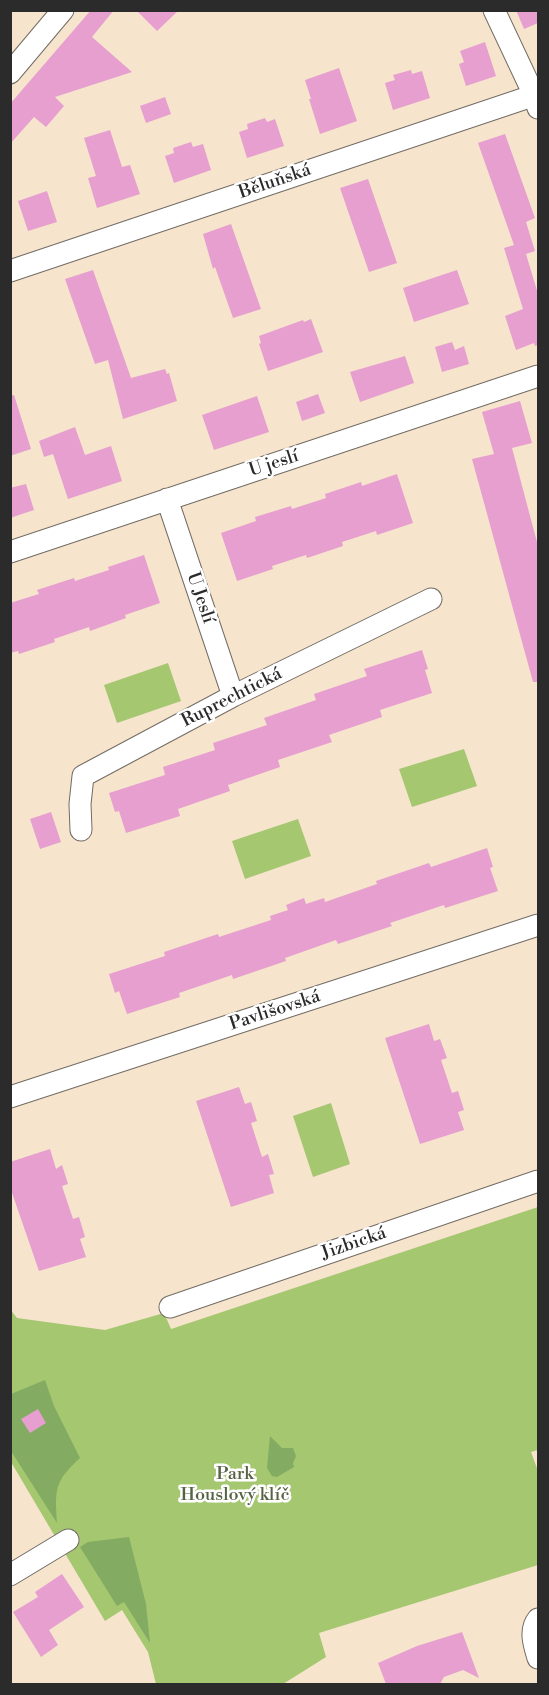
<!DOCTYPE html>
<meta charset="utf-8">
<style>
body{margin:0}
#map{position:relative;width:549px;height:1695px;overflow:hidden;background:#f6e4cd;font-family:"Libre Bodoni",serif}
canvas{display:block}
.frame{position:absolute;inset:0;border:12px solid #2b2b2b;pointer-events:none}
</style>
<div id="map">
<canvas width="549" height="1695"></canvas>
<div class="frame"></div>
</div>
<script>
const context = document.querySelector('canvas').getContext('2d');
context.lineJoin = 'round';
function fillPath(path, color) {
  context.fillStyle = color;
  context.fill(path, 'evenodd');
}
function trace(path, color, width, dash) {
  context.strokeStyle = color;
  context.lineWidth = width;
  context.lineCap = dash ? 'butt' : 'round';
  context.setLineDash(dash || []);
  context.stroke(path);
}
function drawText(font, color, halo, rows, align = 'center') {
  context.font = font + ' "Libre Bodoni",serif';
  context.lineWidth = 5;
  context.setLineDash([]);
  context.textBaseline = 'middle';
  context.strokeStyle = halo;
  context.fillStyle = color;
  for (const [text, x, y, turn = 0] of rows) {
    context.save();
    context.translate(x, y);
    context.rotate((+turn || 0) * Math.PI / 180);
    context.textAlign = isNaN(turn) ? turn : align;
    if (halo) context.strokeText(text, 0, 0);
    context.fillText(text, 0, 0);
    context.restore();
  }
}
fillPath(new Path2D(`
 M168,663l13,38 -64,22 -13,-38z
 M464,749l13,37 -65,21 -13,-38z
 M298,819l13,37 -66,23 -13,-38z
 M331,1103l19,61 -37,13 -20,-61z
 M538,1207v243l-7,2 7,19v94l-219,68 7,24 -43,27h-127l-8,-32 -26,-42 -17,11 -94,-159 -1,-153 7,9 88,12 59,-17 7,16z`), '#a4c770');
fillPath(new Path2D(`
 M45,1380l9,26 26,52c-26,24 -25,31 -23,65l-46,-72v-57z
 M270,1436l12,12h11l3,8 -3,7 1,4 -17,10 -5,-1 -5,-8z
 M129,1537l17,67 4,39 -26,-41 -7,4 -37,-59 8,-5z`), '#83ac62');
fillPath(new Path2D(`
 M91,10h23l-22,27 40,35 -77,25 9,9 -18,21 -12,-10 -24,27v-40z
 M136,10h43l-22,21z
 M516,10h22v13l-14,6z
 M485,42l11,34 -30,10 -7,-22 5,-2 -4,-11z
 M339,68l18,53 -37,13 -11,-35h2l-6,-19z
 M411,70l1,4 10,-3 8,27 -37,12 -8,-27 10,-3 -2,-5z
 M165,97l6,17 -25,9 -6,-17z
 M265,118l2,4 8,-3 9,27 -37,12 -8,-26 9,-3 -1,-5z
 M110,130l12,37 8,-2 10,29 -43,14 -9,-30 8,-2 -12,-38z
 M505,134l30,84 -9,4 9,29 -9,3 12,40v51l-3,1 -1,-3 -18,7 -11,-34 18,-7 -19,-61 10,-3 -36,-102z
 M191,142l2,5 10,-3 8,26 -37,13 -9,-27 9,-3 -1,-5z
 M368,179l29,84 -28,9 -29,-84z
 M47,191l10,31 -29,9 -10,-30z
 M231,224l30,85 -28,9 -18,-51 -2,2 -10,-35z
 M93,270l38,108 34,-9 2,5 2,-1 8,28 -54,18 -15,-59 -13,4 -30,-85z
 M457,270l12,34 -55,18 -11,-34z
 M311,319l12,33 -55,19 -9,-27 2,-1 -2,-7 44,-16 1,2z
 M452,342l3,8 9,-4 5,18 -27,8 -7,-25z
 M405,356l9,27 -54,19 -10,-30z
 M318,394l7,19 -23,8 -6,-19z
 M14,395l17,54 -21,7v-60z
 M257,396l12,36 -55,18 -12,-35z
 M520,401l12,42 -20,5 26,98v136h-5l-61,-223 22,-5 -12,-42z
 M75,427l10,28 26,-9 11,35 -54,18 -15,-45 -9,3 -5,-16z
 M397,474l16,49 -36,12 -1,-4 -34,11 1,4 -36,12 -1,-3 -34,11 1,3 -36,12 -16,-48 35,-12 -1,-4 36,-11 1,3 34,-11 -1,-4 36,-12 1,4z
 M26,484l8,26 -24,8v-30z
 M144,555l16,48 -35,12 1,3 -36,13 -1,-4 -35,12 1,3 -36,12 -1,-3 -8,2v-50l29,-9 -2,-4 37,-12 1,3 34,-11 -1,-3z
 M422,650l6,19 -3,1 7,23 -52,17 2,7 -53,18 3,7 -54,18 2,7 -52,18 2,6 -52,18 2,7 -54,17 -7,-22 -4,1 -6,-19 56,-18 -2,-8 52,-17 -2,-7 54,-18 -3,-7 52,-18 -2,-6 53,-18 -3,-7z
 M51,812l10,30 -21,7 -10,-30z
 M487,848l6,19 -3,1 8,23 -53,17 -1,-3 -54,18 2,3 -54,18 -2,-4 -51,18 1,3 -53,18 -1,-4 -53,18 1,4 -53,17 -8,-23 -4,2 -6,-19 56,-18 -1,-4 54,-18 1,3 52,-17 -1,-4 18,-6 -2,-5 18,-7 2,6 18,-6 1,4 52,-18 -1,-3 53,-18 2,4z
 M429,1024l5,17 6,-2 7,19 -6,2 11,33 6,-2 6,19 -6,2 6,18 -44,14 -35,-106z
 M239,1087l6,17 6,-2 6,19 -6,2 11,34 6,-3 6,20 -5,1 5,18 -43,14 -35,-106z
 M50,1149l6,20 6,-4 6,19 -6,2 11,33 6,-2 6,20 -5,2 6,18 -47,14 -29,-84v-25z
 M38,1409l8,14 -16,10 -9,-14z
 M62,1574l22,33 -35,23 9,15 -17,12 -28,-45 25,-15 -3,-5z
 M462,1632l17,46 -16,-8 -19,7 -4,7h-54l-8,-21 39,-17z`), '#e69fcf');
const minor = new Path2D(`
 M494,10l40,85 4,13
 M10,73l53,-63
 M10,271l528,-177
 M167,499l66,197
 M10,552l528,-176
 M81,830l-1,-26 3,-28 150,-80 198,-97
 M10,1097l528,-172
 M170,1307l368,-126
 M10,1575l58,-35
 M538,1619c-9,11 -4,26 0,39`);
trace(minor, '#726c64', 23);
trace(minor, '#fff', 21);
drawText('18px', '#2b2b2b', '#fff', [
 ["Běluňská",275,182,-19],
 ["U jeslí",274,464,-18],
 ["U Jeslí",200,598,71],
 ["Ruprechtická",232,698,-27],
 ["Pavlišovská",275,1011,-18],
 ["Jizbická",354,1244,-19]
]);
drawText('18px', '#556243', '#fff', [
 ["Park",235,1475],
 ["Houslový klíč",235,1496]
]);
</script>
